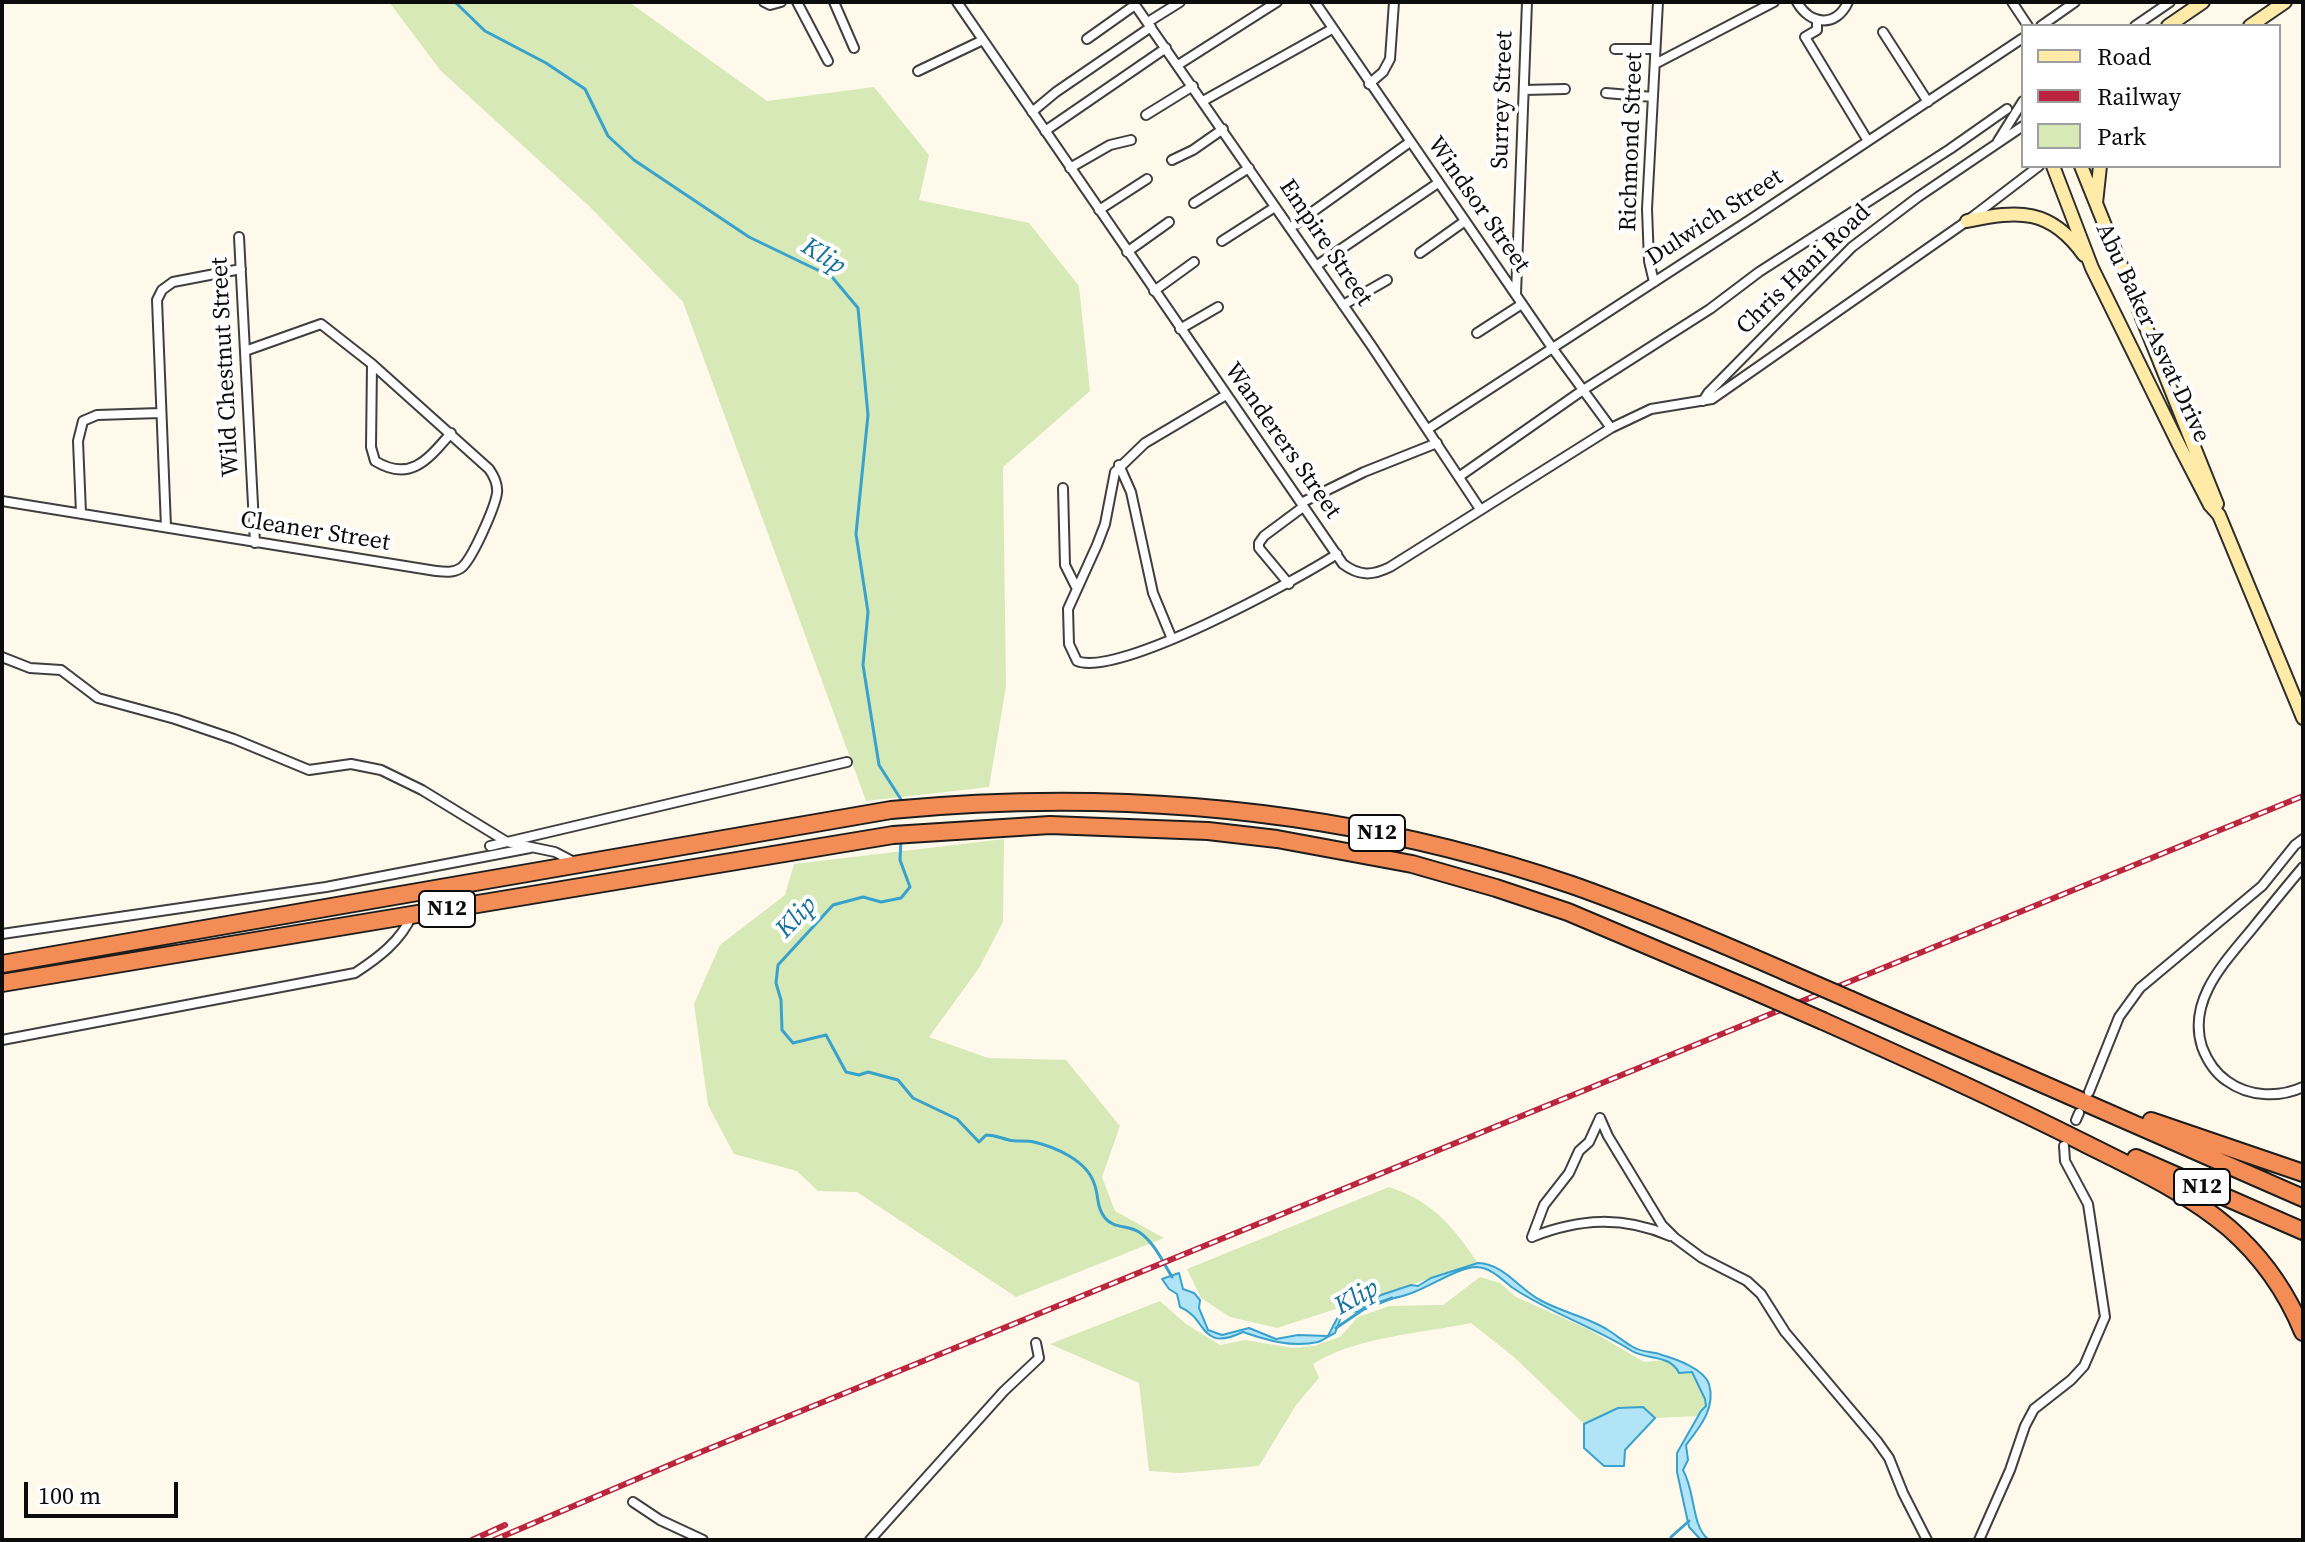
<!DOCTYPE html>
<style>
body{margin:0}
#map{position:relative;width:2305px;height:1542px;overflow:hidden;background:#fff9ec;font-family:"Source Serif 4",serif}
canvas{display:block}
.frame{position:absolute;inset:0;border:4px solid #0c0c0c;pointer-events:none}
.legend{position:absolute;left:2021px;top:24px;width:260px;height:144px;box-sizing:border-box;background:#fff;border:2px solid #9e9e9e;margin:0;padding:10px 14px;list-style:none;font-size:24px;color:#0c0c0c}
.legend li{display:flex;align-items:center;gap:16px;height:40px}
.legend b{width:40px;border:2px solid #9e9e9e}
.scale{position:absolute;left:24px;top:1482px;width:154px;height:36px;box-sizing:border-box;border:4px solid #0c0c0c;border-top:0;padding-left:10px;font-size:24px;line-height:28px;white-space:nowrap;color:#0c0c0c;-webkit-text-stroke:6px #fff;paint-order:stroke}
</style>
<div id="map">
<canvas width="2305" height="1542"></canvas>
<div class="frame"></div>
<ul class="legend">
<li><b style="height:10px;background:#ffeba7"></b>Road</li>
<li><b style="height:10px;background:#bb253d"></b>Railway</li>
<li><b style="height:22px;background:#d6e9b6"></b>Park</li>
</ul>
<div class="scale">100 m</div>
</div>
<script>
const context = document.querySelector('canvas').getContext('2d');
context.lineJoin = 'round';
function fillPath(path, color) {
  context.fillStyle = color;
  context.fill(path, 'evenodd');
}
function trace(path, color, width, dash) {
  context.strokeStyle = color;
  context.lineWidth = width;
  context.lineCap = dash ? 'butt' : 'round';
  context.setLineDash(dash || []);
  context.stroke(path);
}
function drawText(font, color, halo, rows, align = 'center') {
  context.font = font + ' "Source Serif 4",serif';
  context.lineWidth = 8;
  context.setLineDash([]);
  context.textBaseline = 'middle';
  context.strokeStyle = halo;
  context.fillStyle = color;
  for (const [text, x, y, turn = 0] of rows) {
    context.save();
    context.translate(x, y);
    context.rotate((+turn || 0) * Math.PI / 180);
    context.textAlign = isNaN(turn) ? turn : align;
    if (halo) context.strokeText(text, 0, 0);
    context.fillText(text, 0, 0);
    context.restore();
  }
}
fillPath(new Path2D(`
 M389,2h240l138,99 107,-14 55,68 -10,45 110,23 50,63 11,105 -87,76 3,220 -17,100 -123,14 -183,-499 -93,-95 -150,-137z
 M1004,839l-1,83 -24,46 -50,69 59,21 78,2 54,66 -18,51 13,34 49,27 -148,59 -159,-105 -39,-1 -21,-20 -63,-17 -26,-49 -14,-101 26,-59 65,-50 9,-31z
 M1389,1187c45,15 63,39 89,76l-201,65 -47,-11 -29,-19 -14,-29z
 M1480,1277l20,6 16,14 72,32 56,33 22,-2 26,12 13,27v10l-6,7 -44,2 -12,-11 -25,1 -34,16 -70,-67 -43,-34c-48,10 -116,14 -158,41l6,14 -23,27 -37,61 -79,7 -31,-2 -10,-88 -89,-39 110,-43 26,23 34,21 25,-5 48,8 21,-2 26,-9 18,-20 31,-11 54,-1z`), '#d6e9b6');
const water = new Path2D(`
 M1478,1263c26,1 40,25 62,37 21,12 48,17 68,30 8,5 16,12 25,17 10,6 19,4 29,8 14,4 42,14 47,29 7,24 -9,43 -23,61l2,15 -5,10c13,23 8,56 26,70h-8l-12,-13 -12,-55v-19l24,-42 5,-5 -1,-7 -13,-27 -13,1c-9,-19 -32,-13 -47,-22 -38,-24 -82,-38 -119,-63 -11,-8 -21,-20 -36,-21 -19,0 -49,21 -68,27 -17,6 -36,6 -51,18l-8,-1 -9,6 -6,16c-5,2 -11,7 -17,9 -26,6 -52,-2 -75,-10 -44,21 -35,-14 -63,-25l-3,-13 -8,-5 -7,-10 17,-6 4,16 11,4 6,7 -1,8 9,22 14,5 27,-7 27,11 22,-4 30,1 14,-27 5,-2 11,2 23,-14 30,-10 7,1 13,-8z
 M1643,1407l12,11 -30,32 -1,16h-20l-20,-18v-24l34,-16z`);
fillPath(water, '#b1e4f6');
trace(water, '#38a2cd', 2);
trace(new Path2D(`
 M455,2l30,29 61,32 39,26 23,47 26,24 115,77 83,40 26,31 10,107 -12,119 12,78 -5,53 16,100 23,36v4
 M901,841l-1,19 10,27 -9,11 -20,4 -18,-5 -30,8 -55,60 -2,18 5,17 1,30 11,13 33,-8 20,37 13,3 9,-3 30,8 15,18 44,21 22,23 7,-7c10,0 14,3 23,5 8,2 17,0 25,2 21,5 52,18 60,41 5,12 2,24 11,35 9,11 23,7 34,14 15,10 24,30 33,45
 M1336,1328l28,-19 28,-11
 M1671,1540v-3l18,-16`), '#38a2cd', 3);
const street = new Path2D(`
 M764,2l6,3 11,-3
 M797,2l31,59
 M834,2l20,46
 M957,2l386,562c16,12 29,12 47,3l221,-139 40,-19 61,-10 255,-178 72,-55
 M1133,2l238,343 109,164
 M1315,2l238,347 58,79
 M1797,2c13,23 39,26 51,0
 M2012,2l16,24
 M1148,22l32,-20
 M1817,22v8l-12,7 63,104
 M2041,26l34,-24
 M2135,26l35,-24
 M1883,32l45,70
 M1087,39l48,-34
 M1615,49h40
 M1655,64l119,-62
 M1178,65l99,-63
 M918,71l65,-31
 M1369,84l14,-12 7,-13 4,-57
 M1524,90l41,-1
 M1606,93l47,4
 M1203,101l129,-72
 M1032,112l24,-20 95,-65
 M1146,115l47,-29
 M1045,131l121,-83
 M1998,141l25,-40
 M1172,160l21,-10 30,-21
 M1070,168l40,-23 21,-5
 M1194,203l55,-35
 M1099,210l48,-31
 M1290,228l120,-86
 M239,237l16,306
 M1222,241l53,-34
 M1127,252l42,-30
 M1420,253l45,-32
 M1316,266l122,-83
 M1654,282l-5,-21 -2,-52 11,-207
 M1154,291l40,-29
 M1516,294l11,-292
 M1343,305l44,-25
 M1180,329l38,-22
 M1477,333l45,-29
 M372,364l-1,83 4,14c36,22 54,-3 76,-28
 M1226,395l-81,48 -30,29 -10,52 -8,21 -29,64 1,35 8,17c41,17 220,-81 260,-107
 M1703,401l5,-8 144,-146 66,-50 105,-71
 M1428,429l323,-210 272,-181
 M1119,465l12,27 22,101 19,46
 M1460,476l123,-86 127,-81 49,-37 191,-123 57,-40
 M1063,488l2,77 11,22
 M2,501l434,70c9,1 17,2 25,-3 11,-8 34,-61 36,-75 1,-9 -3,-17 -8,-24l-117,-105 -51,-40 -76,27
 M1301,503l63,-31 73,-29
 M81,513l-3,-72 5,-20 14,-6 63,-2
 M166,527l-9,-227 5,-10 11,-8 68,-13
 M1289,584l-30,-36v-5l5,-7 39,-29
 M2,657l28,11 31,2 37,28 77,21 59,20 75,31 42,-6 30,6 41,20 85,52 48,10 21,11
 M490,846l357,-84
 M2303,867c-17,20 -34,41 -51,62 -27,33 -65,71 -50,118 5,13 13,26 25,34 22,16 52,17 76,6
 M2,934l324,-47 204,-39
 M2,1040l353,-67c23,-15 46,-32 57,-58
 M2089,1092l30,-75 21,-29 122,-102 33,-41 8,-6
 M1600,1118l8,18 54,89 13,13 27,20 45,23 14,13 24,38 92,109 12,17 14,35 24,47
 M2076,1120l3,-7
 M1532,1237c48,-19 91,-21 138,-1
 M1532,1237l12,-32 25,-32 10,-22 10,-9 11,-24
 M633,1502l27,18 43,20
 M870,1540l134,-149 35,-33 -3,-15
 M1979,1540l31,-70 15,-44 9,-17 37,-29 13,-14 21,-49 -17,-113 -23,-43 -1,-15`);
const secondary = new Path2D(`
 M2168,26l35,-24
 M2250,26l35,-24
 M2053,166l39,102 87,177 31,60 9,10 84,203
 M2081,166l136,338
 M2096,203l4,-37
 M1967,221c52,-11 83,-13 117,34`);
const highway = new Path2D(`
 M2,964l889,-154c230,-22 461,0 681,75 74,26 146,57 219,89
 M2,983l891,-148 157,-10 158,6 69,8 135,25 84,24 72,24 184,78
 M1851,1000l452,198
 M1823,1021c89,40 178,80 265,124 48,24 100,48 141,83 32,28 58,65 74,104
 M2151,1121l152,52
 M2136,1158l167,73`);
trace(street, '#3f3f3f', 12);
trace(secondary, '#2e2e2e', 16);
trace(highway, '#1d1d1d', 20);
trace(street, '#fff', 8);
trace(secondary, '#ffeba7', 12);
trace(highway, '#f48c55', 16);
const rail = new Path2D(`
 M472,1540l33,-15
 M494,1540l185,-79 1624,-665`);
trace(rail, '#bb253d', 6);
trace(rail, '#fff', 3, [9]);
const highwayBridge = new Path2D(`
 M1791,974l60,26
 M1752,990l71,31`);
trace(highwayBridge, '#1d1d1d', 20, []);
trace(highwayBridge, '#f48c55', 16);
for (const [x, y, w] of [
 [1377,833,56],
 [447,909,56],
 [2202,1187,56]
]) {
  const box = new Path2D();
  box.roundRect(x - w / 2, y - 18, w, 36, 6);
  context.fillStyle = '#fff';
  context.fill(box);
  trace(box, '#0c0c0c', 2);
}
drawText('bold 22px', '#0c0c0c', null, [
 ["N12",1377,833],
 ["N12",447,909],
 ["N12",2202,1187]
]);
drawText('24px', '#0c0c0c', '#fff', [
 ["Surrey Street",1503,100,-88],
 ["Richmond Street",1632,142,-88],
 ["Windsor Street",1478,205,55],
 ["Dulwich Street",1715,218,-33],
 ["Empire Street",1325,243,56],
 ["Chris Hani Road",1804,270,-44],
 ["Abu Baker Asvat Drive",2152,333,65],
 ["Wild Chestnut Street",226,367,-93],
 ["Wanderers Street",1282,441,55],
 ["Cleaner Street",315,532,9]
]);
drawText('italic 26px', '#16719d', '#fff', [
 ["Klip",823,257,32],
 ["Klip",797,918,-46],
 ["Klip",1357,1298,-29]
]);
</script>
